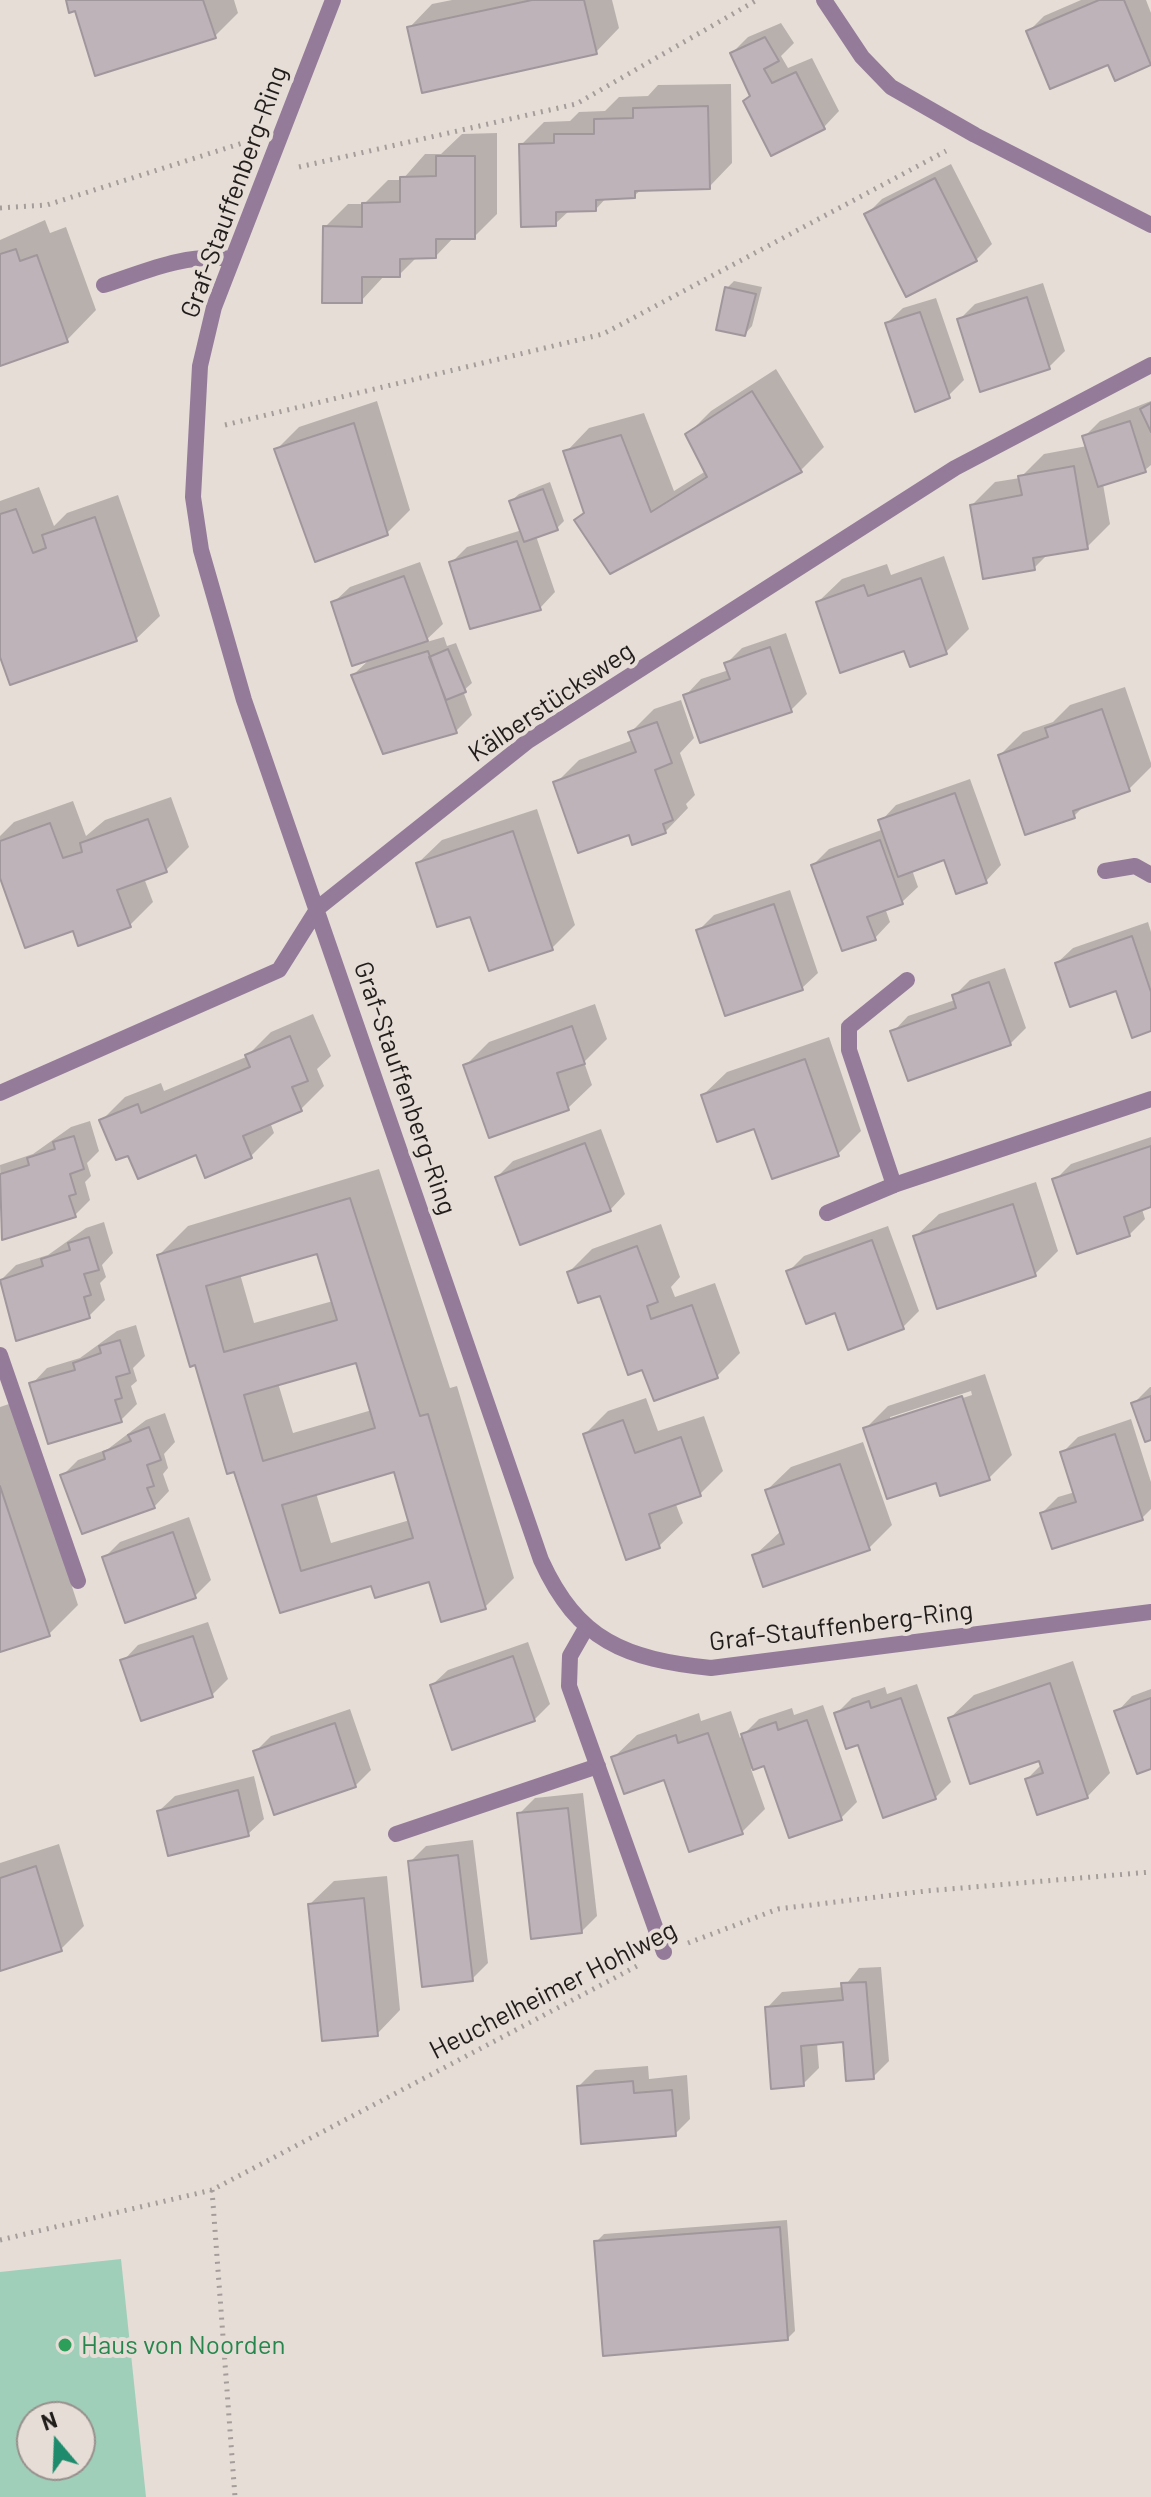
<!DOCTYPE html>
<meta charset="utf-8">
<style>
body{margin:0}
#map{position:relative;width:1151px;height:2497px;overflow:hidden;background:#e6ddd7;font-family:Barlow,sans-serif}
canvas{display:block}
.north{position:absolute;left:16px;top:2401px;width:80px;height:80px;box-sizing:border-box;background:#e6ddd7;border:2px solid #97908c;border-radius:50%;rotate:341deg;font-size:22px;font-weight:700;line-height:32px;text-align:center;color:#201d1b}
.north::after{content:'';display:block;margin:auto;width:28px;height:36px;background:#1e8c6c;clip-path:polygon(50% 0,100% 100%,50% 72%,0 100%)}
</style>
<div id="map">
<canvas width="1151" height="2497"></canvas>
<div class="north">N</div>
</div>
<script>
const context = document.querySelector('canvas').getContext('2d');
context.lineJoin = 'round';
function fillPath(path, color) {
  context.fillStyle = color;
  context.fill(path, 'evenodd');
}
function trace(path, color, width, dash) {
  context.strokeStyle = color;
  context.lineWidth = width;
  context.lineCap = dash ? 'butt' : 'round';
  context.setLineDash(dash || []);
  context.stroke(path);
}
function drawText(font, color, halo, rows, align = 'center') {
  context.font = font + ' Barlow,sans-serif';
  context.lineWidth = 8;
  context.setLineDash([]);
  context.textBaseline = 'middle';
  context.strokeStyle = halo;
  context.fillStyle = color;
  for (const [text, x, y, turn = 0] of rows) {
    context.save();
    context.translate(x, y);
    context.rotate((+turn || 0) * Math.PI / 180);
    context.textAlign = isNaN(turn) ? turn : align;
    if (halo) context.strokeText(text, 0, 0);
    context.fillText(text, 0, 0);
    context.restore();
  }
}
fillPath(new Path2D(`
 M121,2259l25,238h-146v-225zM32,2417h48v48h-48z`), '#a0cfb9');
fillPath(new Path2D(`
 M68,0h166l4,13 -23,23 -119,38 -20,-65z
 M452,0h160l7,28 -23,24 -187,-24 23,-24z
 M1081,0h65l5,13v49h-42l-81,-30 16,-16z
 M781,23l13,20 -13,13 7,12 24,-10 27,53 -15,16 -72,-32 -20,-42 16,-16z
 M731,84l1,79 -23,24 -66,1 -9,8 -27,1 -11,12 -26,1 -15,14 -34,-79 23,-23 26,-1 9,-9 26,-1 14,-14 29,-1 10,-11z
 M497,133v81l-23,23h-20l-18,19h-18l-19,19h-14l-24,26 -36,-74 23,-23h16l24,-24h14l23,-26h16l21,-20z
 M951,164l41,80 -16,16 -110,-45 16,-16z
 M45,220l5,13 16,-6 30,83 -29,30 -67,24v-124z
 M734,281l28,6 -10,39 -7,8 -18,-46z
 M1043,283l22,68 -16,16 -90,-47 16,-16z
 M936,298l28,82 -16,16 -61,-73 16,-15z
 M776,369l48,78 -23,23 -191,102 -33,-52 9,-9 -20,-59 23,-24 55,-15 30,78 32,-20 -18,-37 23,-23z
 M377,401l33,109 -23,23 -111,-83 23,-23z
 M1151,401v64l-6,5 -42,14 7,40 -23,23 -39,7 -14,14 -62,-63 23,-23 25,-4 24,-24 43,-8 -3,-9 16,-16z
 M550,482l14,39 -7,7 -21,8 19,56 -15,16 -89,-45 16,-16 55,-17 -11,-29 8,-7z
 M39,487l15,39 13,-13 51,-18 42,121 -24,23 -136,12v-150z
 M944,556l25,73 -23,23 -41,-4 -87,-46 24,-23 45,-15 4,11z
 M420,562l23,62 -20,19 21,-6 3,9 9,-3 16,40 -9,8 9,24 -16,16 -72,21 -31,-77 18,-17 -37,-56 16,-15z
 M786,633l21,61 -16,16 -90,31 -15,-46 15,-16 28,-9 -3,-6 16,-16z
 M1125,687l26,76v4l-22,22 -43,15 -12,12 -74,-61 23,-23 30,-10 17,-17z
 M681,700l13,38 -14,15 15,42 -9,9 2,4 -23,24 -35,1 -74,-50 23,-23 54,-20 -2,-8 23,-23z
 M970,779l31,86 -15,16 -41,-23 -33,12 6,17 -16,15 -17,6 5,14 -15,16 -62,-73 16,-16 55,-20 -3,-8 15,-16z
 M171,797l18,50 -23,23 -22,8 9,24 -23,23 -130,-53v-36l14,-14 59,-21 13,35 19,-16z
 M537,809l38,116 -23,23 -80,-34 -54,-51 24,-23z
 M790,890l28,83 -16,15 -104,-57 16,-16z
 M1148,922l3,10v97l-34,-41 -60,-25 16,-15z
 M1005,968l21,60 -16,16 -117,-12 15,-16 47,-16 -1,-4 16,-16z
 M595,1004l12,35 -23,23 8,23 -24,23 -78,27 -24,-70 23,-23z
 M313,1014l18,42 -14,13 7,17 -23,23 -31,13 4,11 -23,23 -122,-3 -27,-33 23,-23 36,-14 3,8 82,-34 25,-25z
 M829,1037l32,94 -23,23 -82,-27 -53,-32 24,-23z
 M90,1121l9,30 -12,12 4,13 -6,6 5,18 -15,15 -72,22 -3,-72 33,-11 38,-27z
 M601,1129l24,65 -15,16 -113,-33 16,-16z
 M1151,1137v68l-9,4 3,10 -16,16 -74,-55 16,-16z
 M379,1169l71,219 7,-2 57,192 -29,29 -54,-27 -58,4 -92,27 -122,-356 29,-29zM319,1251l14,50 -79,22 -14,-49zM358,1360l14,50 -79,23 -15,-50zM395,1470l15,50 -79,23 -15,-50z
 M1036,1182l22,69 -23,23 -120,-37 24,-23z
 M104,1222l9,31 -11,12 4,12 -6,6 5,17 -16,16 -71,22 -18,-57 16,-16 32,-10 38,-27z
 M661,1224l19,53 -9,10 4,10 40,-14 25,70 -23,23 -73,-8 -43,-75 -32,-21 23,-23z
 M888,1226l31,85 -16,16 -67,-16 -48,-39 16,-16z
 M136,1325l9,31 -12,12 4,13 -6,5 6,18 -16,16 -71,22 -18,-58 15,-16 33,-10 37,-27z
 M985,1374l27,81 -23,23 -52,2 -72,-51 23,-23zM971,1391l1,4 -82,27v-5z
 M1150,1387h1v51l-17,-35z
 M646,1398l12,33 46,-15 19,55 -23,23 -25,8 8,21 -24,23 -74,-112 23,-23z
 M12,1403l66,202 -29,29 -49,16v-243z
 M165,1413l10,29 -11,12 4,14 -5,6 6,17 -15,16 -91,-32 15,-15 30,-11 38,-29z
 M1131,1419l20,63v27l-9,9 -100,-5 16,-16 17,-5 -13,-39 16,-16z
 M863,1442l29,83 -23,23 -115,8 27,-25 -14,-41 24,-23z
 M189,1517l22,63 -16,16 -91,-38 16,-16z
 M208,1622l20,57 -16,16 -89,-34 15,-16z
 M528,1642l22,62 -16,16 -102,-35 16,-15z
 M1073,1661l37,112 -23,24 -60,-18 15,-15 -2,-6 -90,-40 24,-23z
 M917,1684l34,98 -16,16 -76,-55 -23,-29 16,-16 33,-11 2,7z
 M1151,1689v78l-34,-55 15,-16z
 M823,1705l34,97 -16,16 -75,-54 -15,5 14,40 -23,23 -76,-55 -53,-19 24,-23 62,-22 2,8 30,-10 9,27 19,-19 33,-11 2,7z
 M350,1709l21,61 -16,16 -100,-34 16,-16z
 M254,1776l10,43 -16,15 -89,-23 16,-15z
 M583,1793l14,123 -16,16 -62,-118 16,-16z
 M473,1840l15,123 -16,16 -62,-117 16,-16z
 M59,1844l25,82 -23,23 -61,20v-106z
 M387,1876l13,134 -23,24 -67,-130 24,-23z
 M881,1967l8,94 -16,16 -28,-37 -28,3 2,25 -16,16 -36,-76 15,-16 62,-5 15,-19z
 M648,2066l1,13 38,-4 3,44 -15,15 -96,-48 16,-16z
 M787,2220l8,111 -8,8 -191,-97 8,-8z`), '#0003');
const building = new Path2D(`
 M66,0h137l13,38 -121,38 -20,-65 -6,2z
 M532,0h52l13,54 -175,39 -15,-66z
 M1099,0h25l27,65 -36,16 -7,-16 -58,24 -24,-58z
 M765,37l14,24 -15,8 8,14 24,-11 29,57 -54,27 -28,-55 7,-5 -20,-43z
 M708,106l2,83 -75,2v7l-39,2v11l-40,1v14l-35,1 -2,-83 35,-1v-9h40v-15l39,-1v-10z
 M436,156h39v83h-39v19l-36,1v18h-38v26h-40l1,-77 39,1v-24l38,-1v-25l36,-1z
 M935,178l42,83 -71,36 -42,-83z
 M16,249l4,12 17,-6 31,87 -68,24v-112z
 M725,287l31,7 -11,42 -29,-6z
 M1027,297l23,72 -70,23 -23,-73z
 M920,312l30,86 -35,14 -30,-89z
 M752,391l50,81 -192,102 -36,-54 10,-7 -21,-62 58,-16 30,77 56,-35 -22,-43z
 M1151,403v29l-11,-23z
 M1130,421l16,51 -48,15 -16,-51z
 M354,423l34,112 -73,27 -41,-113z
 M1074,466l14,83 -55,9 2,12 -52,9 -13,-74 52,-10 -4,-19z
 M543,489l15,41 -34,12 -15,-41z
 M16,509l17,44 13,-5 -4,-13 53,-18 42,124 -127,44 -10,-28v-143z
 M517,541l24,69 -71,19 -21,-67z
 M404,576l24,65 -76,25 -21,-64z
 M921,578l26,76 -37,13 -6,-16 -64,22 -24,-71 48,-17 4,11z
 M770,647l22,65 -92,31 -17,-48 47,-16 -6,-16z
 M448,649l18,43 -20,8 -17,-43z
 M428,651l29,82 -74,21 -32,-79z
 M1102,709l28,82 -57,20 2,7 -50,17 -27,-80 50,-18 -3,-9z
 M657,722l15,41 -17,7 18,50 -10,4 3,9 -34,12 -3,-10 -51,18 -25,-71 83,-30 -8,-20z
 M955,793l32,90 -31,11 -12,-34 -46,17 -20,-57z
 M148,819l19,53 -50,18 14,37 -53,19 -5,-15 -48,17 -25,-70v-37l50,-18 13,35 19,-6 -2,-9z
 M513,831l40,119 -64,21 -19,-54 -33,10 -21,-64z
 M880,840l23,64 -36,13 9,23 -34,11 -31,-86z
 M774,904l29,86 -78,26 -29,-86z
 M1132,936l19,56v39l-19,7 -16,-47 -46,16 -15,-44z
 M989,982l22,63 -103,36 -18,-50 66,-23 -4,-13z
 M572,1026l13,38 -28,9 12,37 -80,28 -26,-73z
 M290,1036l18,45 -16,6 10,24 -59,25 9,22 -47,20 -9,-23 -58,24 -10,-23 -12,4 -17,-40 39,-16 3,9 109,-46 -5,-12z
 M805,1059l34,97 -67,23 -18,-50 -37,13 -16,-47z
 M74,1136l10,33 -14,5 6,20 -7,2 7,21 -74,23 -2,-66 29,-9 -2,-7 28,-9 -2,-7z
 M585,1143l26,68 -91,34 -25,-68z
 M1151,1146v61l-27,10 6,19 -53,18 -25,-75z
 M350,1198l70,218 8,-2 58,195 -45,13 -12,-40 -54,16 -4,-12 -91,27 -46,-141 -7,2 -32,-109 -5,2 -33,-112zM317,1254l20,66 -113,32 -18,-66zM356,1363l19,65 -112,33 -19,-66zM394,1472l19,66 -112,33 -19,-66z
 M1013,1204l23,72 -99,33 -24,-73z
 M89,1237l10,33 -15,4 7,21 -7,2 6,21 -74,23 -16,-61 43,-14 -2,-7 29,-9 -2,-7z
 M872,1240l32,89 -56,21 -13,-37 -29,11 -20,-53z
 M637,1246l21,56 -11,4 4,13 41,-14 26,73 -64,23 -12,-31 -14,5 -28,-79 -22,7 -11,-31z
 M120,1340l10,33 -14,4 6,21 -7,2 7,22 -74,22 -19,-61 46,-13 -2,-7 28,-10 -2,-7z
 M962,1396l28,84 -50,16 -4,-13 -49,16 -24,-71z
 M1151,1396v44l-6,2 -14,-39z
 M623,1420l12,33 46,-16 20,59 -52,18 11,34 -34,12 -43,-126z
 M149,1427l12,33 -14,5 7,21 -7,2 8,20 -73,26 -22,-59 45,-16 -2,-7 28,-11 -3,-6z
 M1115,1434l28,86 -91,29 -12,-36 36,-11 -16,-50z
 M840,1464l30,86 -107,37 -11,-32 32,-11 -19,-54z
 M0,1486l50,150 -50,16z
 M173,1532l23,66 -71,25 -23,-66z
 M193,1636l20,61 -72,24 -21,-61z
 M513,1656l22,65 -83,29 -22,-65z
 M1050,1683l38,115 -51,17 -12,-36 18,-6 -4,-12 -69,23 -22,-66z
 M901,1698l35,101 -53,19 -25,-73 -12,4 -12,-36 35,-12 2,7z
 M1151,1698v71l-14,5 -23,-63z
 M807,1720l35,100 -53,18 -25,-72 -11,4 -12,-36 35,-12 2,8z
 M335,1723l21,64 -82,28 -21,-64z
 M708,1733l35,101 -54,18 -25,-72 -40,14 -13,-37 65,-22 2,8z
 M238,1790l11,46 -81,20 -11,-45z
 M568,1808l14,125 -51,6 -14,-126z
 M458,1855l15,126 -51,6 -14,-126z
 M36,1866l26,85 -62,20v-93z
 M364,1898l14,138 -56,5 -14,-137z
 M866,1982l8,97 -28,2 -3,-39 -42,4 3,40 -33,3 -6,-82 78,-7 -2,-17z
 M633,2081l1,12 38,-3 4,46 -95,8 -4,-58z
 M780,2227l8,113 -185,16 -9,-115z`);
fillPath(building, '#beb3b9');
trace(building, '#a0979c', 2);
trace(new Path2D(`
 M299,167l277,-63 181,-104
 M0,208l47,-3 202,-64
 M225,425l378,-91 343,-183
 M688,1943l90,-34 148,-18 225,-19
 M212,2190l23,307
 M0,2240l212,-50 427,-225`), '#a49d99', 5, [2, 6]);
trace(new Path2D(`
 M104,285c43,-14 81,-32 127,-26
 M1105,871l30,-5 16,9
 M894,1185l-45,-135v-23l58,-47
 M0,1355l78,226
 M586,1628l-16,28 -1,30 95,266
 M396,1834l202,-68`), '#957b9a', 16);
trace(new Path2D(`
 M333,0l-119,307 -14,59 -7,131 8,53 43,150 297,860c37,81 84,99 170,108l440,-56
 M824,0l38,57 29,30 84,48 176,90
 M0,1093l279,-123 39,-62 210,-167 427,-273 196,-103
 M827,1213l67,-28 257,-86`), '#957b9a', 16);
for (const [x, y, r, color] of [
 [65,2345,8,"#2e9e5b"]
]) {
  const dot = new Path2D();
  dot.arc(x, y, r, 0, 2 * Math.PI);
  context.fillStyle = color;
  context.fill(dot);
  trace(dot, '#e6ddd7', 3);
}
drawText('26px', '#201d1b', '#e6ddd7', [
 ["Graf-Stauffenberg-Ring",234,192,-70],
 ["Kälberstücksweg",551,702,-34],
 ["Graf-Stauffenberg-Ring",405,1088,71],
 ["Graf-Stauffenberg-Ring",841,1626,-7],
 ["Heuchelheimer Hohlweg",553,1990,-27]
]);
drawText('26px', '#27864d', '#e6ddd7', [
 ["Haus von Noorden",81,2345]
], 'left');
</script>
